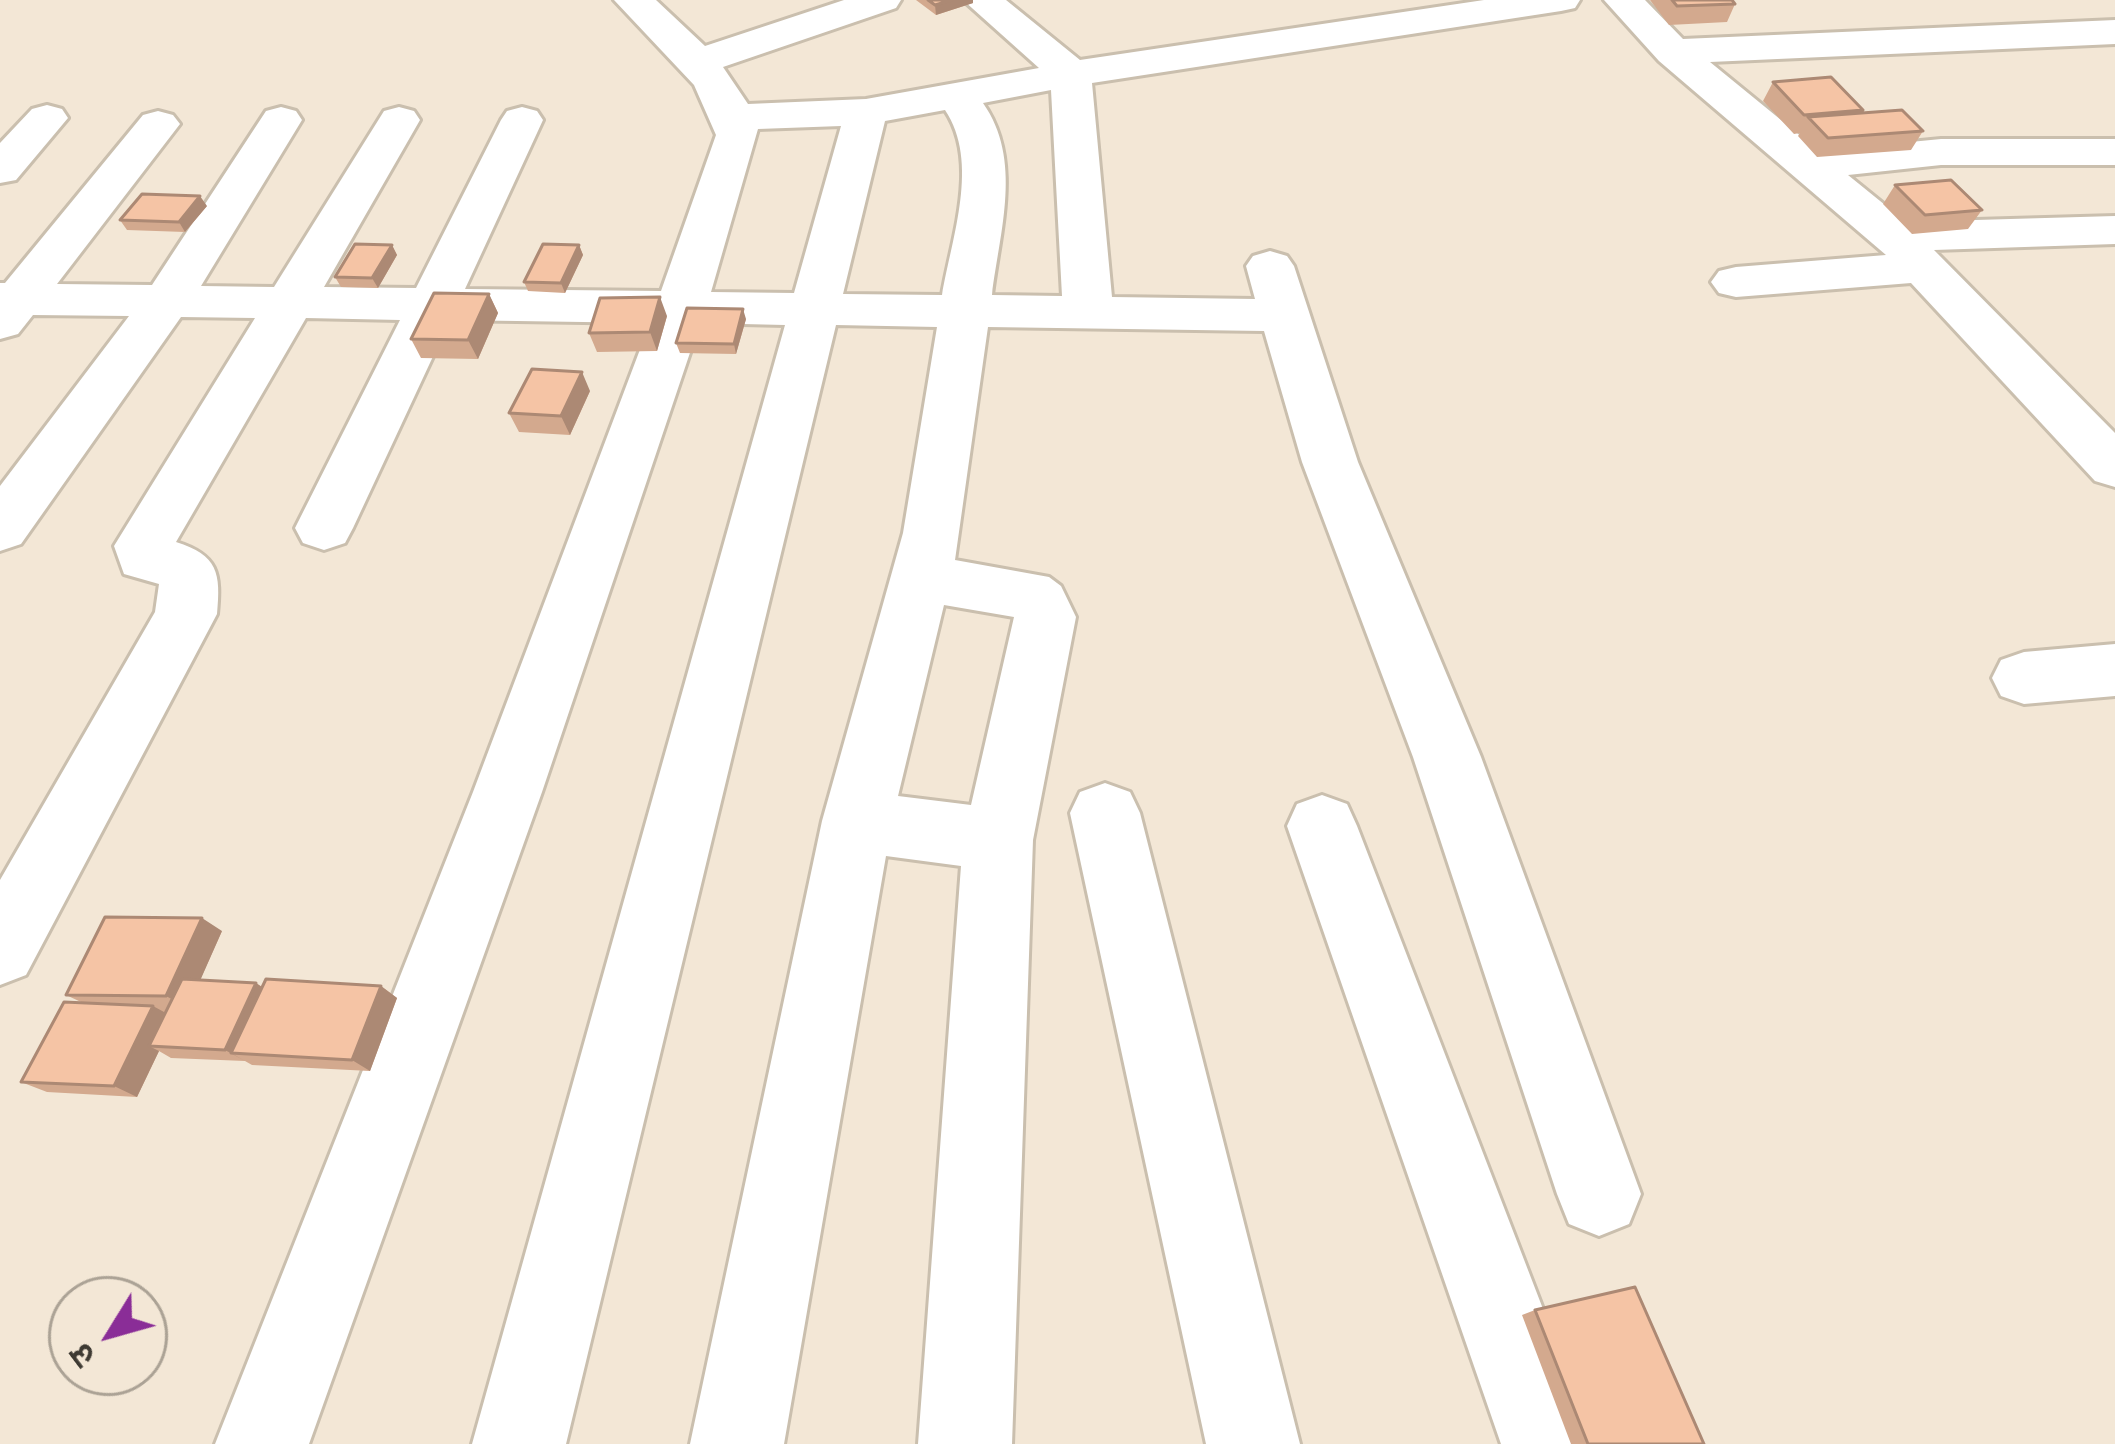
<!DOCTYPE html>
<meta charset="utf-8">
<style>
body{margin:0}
#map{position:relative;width:2115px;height:1444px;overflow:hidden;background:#f3e7d6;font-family:Inter,"Noto Sans Devanagari",sans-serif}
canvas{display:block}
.north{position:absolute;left:48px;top:1276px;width:120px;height:120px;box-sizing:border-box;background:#f3e7d6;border:3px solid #aba295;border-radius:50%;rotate:233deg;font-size:33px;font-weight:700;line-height:48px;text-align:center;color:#3e3a33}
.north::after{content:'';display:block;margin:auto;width:42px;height:54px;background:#8a2d97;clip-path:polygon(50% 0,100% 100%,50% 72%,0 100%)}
</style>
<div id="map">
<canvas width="2115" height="1444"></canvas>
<div class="north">उ</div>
</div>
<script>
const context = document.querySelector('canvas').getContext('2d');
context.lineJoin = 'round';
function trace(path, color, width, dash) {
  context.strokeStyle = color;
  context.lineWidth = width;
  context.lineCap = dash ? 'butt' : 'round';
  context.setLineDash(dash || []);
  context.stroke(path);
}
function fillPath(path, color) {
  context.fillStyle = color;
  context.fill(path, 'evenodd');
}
const minor = new Path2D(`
 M614,0h42l49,46 139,-46h57l-5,8 -173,59 25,37 118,-5 173,-31 -76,-68h43l74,60 404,-60h96l-5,8 -14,3 -469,72 20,214 143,2 -9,-33 7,-10 17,-5 17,5 7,10 64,196 123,295 160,437 -12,30 -30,12 -30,-12 -12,-30 -144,-437 -111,-295 -38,-131 -276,-4 -33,233 94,17 12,9 15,31 -43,223 -21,604h-94l43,-578 -75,-10 -102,588h-94l132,-623 81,-288 34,-206 -101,-2 -270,1119h-94l313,-1119 -85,-2 -158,469 -233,652h-94l258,-652 177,-469 -200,-3 -97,208 -8,15 -21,7 -21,-7 -8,-15 105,-208 -94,-2 -130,224c42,13 45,31 41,72l-191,361 -26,10v-105l155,-268 4,-28 -35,-10 -10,-28 141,-228 -74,-1 -160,227 -21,7v-65l129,-170 -96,-1 -15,19 -18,5v-56h5l138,-168 15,-4 15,4 7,9 -123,160 95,1 114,-174 15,-4 15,4 6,9 -101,166 73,1 110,-176 15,-4 15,4 6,9 -96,167 92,1 85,-168 6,-9 15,-4 15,4 6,9 -78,169 196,2 55,-156 -22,-50zM1051,90l11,206 -70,-1c8,-65 31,-135 -9,-192zM945,110c35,52 7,127 -3,185l-99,-1 42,-173zM841,126l-47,167 -83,-1 47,-163zM944,605l70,12 -43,188 -73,-9z
 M1604,0h41l38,39 432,-19v24l-405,18 109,89 122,-12h174v26h-174l-93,10 58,47 209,-6v28l-181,6 181,183v54l-20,-6 -184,-198 -175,14 -17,-4 -8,-11 8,-11 17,-4 150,-12 -227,-194z
 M47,105l15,4 6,9 -52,62 -16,3v-40l32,-34z
 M2115,644v52l-91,8 -23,-8 -9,-18 9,-18 23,-8z
 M1105,783l25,9 10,21 160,631h-94l-136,-631 10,-21z
 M1322,795l25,9 10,22 238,618h-94l-214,-618 10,-22z`);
trace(minor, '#cabfae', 6);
fillPath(minor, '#fff');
fillPath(new Path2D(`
 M916,0h57v3l-37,12z
 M1650,0h82l3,4 -8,18 -58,3z
 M1773,82l90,28 -2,3 62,18 -12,19 -94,7 -19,-21 2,-3 -6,1 -31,-33z
 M1895,185l87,25 -14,19 -56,5 -29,-30z
 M207,206l-22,26 -58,-2 -7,-10z
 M392,245l5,10 -19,33 -37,-1 -6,-10z
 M579,245l4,10 -18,38 -37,-2 -4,-9z
 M489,294l9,19 -20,46 -57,-1 -10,-19z
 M667,316l-10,35 -60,1 -8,-19z
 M746,319l-10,35 -56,-1 -4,-10z
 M590,391l-20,44 -51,-3 -10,-19z
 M222,931l-22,49 56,3 6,4 119,-1 16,12 -27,73 -118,-6 -7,-4 -74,-3 -12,-7 -22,46 -90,-5 -26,-10 60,-80 -15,-7z
 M1535,1310l169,134h-133l-49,-129z`), '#d3a98e');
fillPath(new Path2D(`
 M952,0h21v3l-37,12 -1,-10z
 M200,196l7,10 -22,26 -6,-10z
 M392,245l5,10 -19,33 -6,-10z
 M579,245l4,10 -18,38 -4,-10z
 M489,294l9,19 -20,46 -10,-19z
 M660,297l7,19 -10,35 -7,-19z
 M743,309l3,10 -10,35 -2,-10z
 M582,372l8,19 -20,44 -9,-19z
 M202,918l20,13 -34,77 -22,-12z
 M256,983l19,13 -44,57 14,8 -20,-11z
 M381,986l16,12 -27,73 -18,-11z
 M153,1006l22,12 -26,28 10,5 -22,46 -23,-11z`), '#ac8974');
const building = new Path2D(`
 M928,0h24l-17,5z
 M1672,0h60l3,4 -58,2z
 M1831,77l32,33 -59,5 -31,-33z
 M1902,110l21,21 -95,7 -20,-21z
 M1951,180l31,30 -57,5 -30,-30z
 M142,194l58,2 -21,26 -59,-2z
 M355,244l37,1 -20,33 -37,-1z
 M543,244l36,1 -18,38 -37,-1z
 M434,293l55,1 -21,46 -57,-1z
 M660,297l-10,35 -61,1 11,-35z
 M687,308l56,1 -9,35 -58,-1z
 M532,369l50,3 -21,44 -52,-3z
 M105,917l97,1 -36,78 -100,-1z
 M182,979l74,4 -31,67 -76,-4z
 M266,979l115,7 -29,74 -121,-7z
 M64,1002l89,4 -39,80 -93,-4z
 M1635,1287l69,157h-116l-53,-134z`);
fillPath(building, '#f5c4a5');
trace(building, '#ac8974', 3);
</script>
